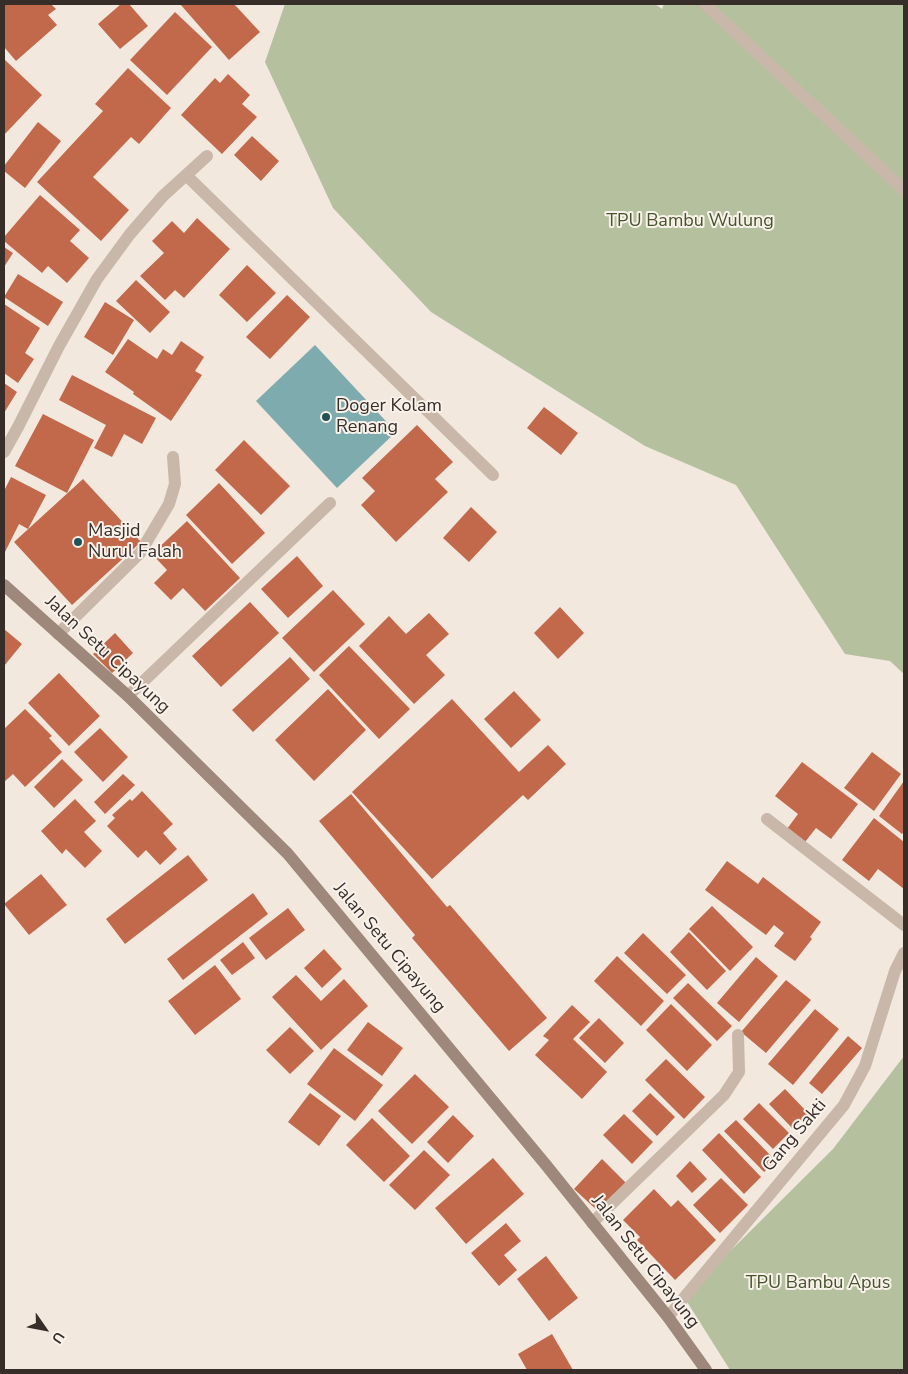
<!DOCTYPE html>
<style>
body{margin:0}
#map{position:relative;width:908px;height:1374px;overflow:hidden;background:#f2e8dd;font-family:"Nunito Sans",sans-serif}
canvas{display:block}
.frame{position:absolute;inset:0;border:5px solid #372d29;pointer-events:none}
.north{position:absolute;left:20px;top:1304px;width:50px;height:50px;-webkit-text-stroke:4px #f9f2ea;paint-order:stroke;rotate:123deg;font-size:14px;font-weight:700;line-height:20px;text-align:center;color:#372d29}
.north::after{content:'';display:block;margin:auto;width:18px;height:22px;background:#372d29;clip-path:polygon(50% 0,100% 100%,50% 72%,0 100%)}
</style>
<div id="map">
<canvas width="908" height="1374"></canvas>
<div class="frame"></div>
<div class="north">U</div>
</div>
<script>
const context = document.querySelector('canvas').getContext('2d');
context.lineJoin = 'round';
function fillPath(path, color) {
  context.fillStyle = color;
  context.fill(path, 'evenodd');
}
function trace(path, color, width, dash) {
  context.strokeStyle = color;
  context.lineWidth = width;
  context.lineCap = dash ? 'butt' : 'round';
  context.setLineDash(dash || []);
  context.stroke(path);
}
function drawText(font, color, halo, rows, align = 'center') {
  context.font = font + ' "Nunito Sans",sans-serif';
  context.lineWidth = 4;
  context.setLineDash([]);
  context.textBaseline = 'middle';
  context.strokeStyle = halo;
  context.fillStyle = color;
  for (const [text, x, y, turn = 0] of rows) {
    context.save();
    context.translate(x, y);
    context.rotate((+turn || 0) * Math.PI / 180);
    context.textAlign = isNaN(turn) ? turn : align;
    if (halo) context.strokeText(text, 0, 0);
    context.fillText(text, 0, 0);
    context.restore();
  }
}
fillPath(new Path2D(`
 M285,4h370l7,5 2,-5h240v670l-14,-13 -45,-7 -109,-169 -91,-39 -214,-134 -98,-104 -68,-146z
 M904,1056v314h-174l-46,-73 149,-148z`), '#b4c09e');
fillPath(new Path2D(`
 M315,345l81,87 -59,56 -81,-87z`), '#7dabae');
fillPath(new Path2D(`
 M4,4h47l5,5 -8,6 9,10 -41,36 -12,-14z
 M121,4h8l19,22 -28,23 -22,-25z
 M180,4h54l26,28 -31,28z
 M175,12l37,35 -45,48 -37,-35z
 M4,59l38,36 -38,40z
 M128,68l43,40 -32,36 -8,-7 -38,40 36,33 -28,31 -64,-59 66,-71 -8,-7z
 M228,74l22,21 -8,9 15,13 -35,37 -41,-39 34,-37 5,5z
 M38,122l23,19 -36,47 -21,-17v-5z
 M252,136l27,25 -18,20 -27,-26z
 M40,195l40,35 -10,11 19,17 -22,25 -19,-17 -6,7 -38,-32v-4z
 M197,218l33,31 -46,49 -9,-8 -10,10 -25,-24 24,-23 -12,-12 20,-20 12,12z
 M4,247l9,6 -9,14z
 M247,265l29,28 -29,29 -28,-27z
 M18,274l45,28 -15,24 -44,-29z
 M136,280l34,32 -20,21 -34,-32z
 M287,295l23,22 -40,42 -24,-22z
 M105,302l29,18 -21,35 -29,-18z
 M4,304l36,24 -15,25 9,6 -16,24 -14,-10z
 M128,339l29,20 6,-10 9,6 9,-14 23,16 -9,14 7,4 -31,46 -38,-27 1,-2 -29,-20z
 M72,375l84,43 -14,26 -18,-10 -12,23 -18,-9 12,-23 -47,-25z
 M4,383l13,9 -13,21z
 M544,407l34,26 -17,22 -34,-27z
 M43,414l51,26 -27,53 -52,-27z
 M417,425l36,37 -18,17 13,13 -52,50 -35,-37 14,-14 -13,-13z
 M244,440l46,46 -29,29 -46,-45z
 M11,477l35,18 -18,34 -9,-5 -15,30v-63z
 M83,479l58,63 -69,63 -58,-63z
 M219,483l46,50 -33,31 -46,-49z
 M471,507l26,25 -28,30 -26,-24z
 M187,521l53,57 -35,33 -22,-23 -12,12 -17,-17 13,-13 -15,-16z
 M297,556l26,30 -35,32 -27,-29z
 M333,590l32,34 -51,48 -32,-34z
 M250,602l29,31 -58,54 -29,-31z
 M560,607l24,26 -26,26 -24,-26z
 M429,613l20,21 -23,21 19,20 -31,29 -55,-58 30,-30 17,18z
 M4,629l18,15 -18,22z
 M115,633l18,20 -21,20 -19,-19z
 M349,646l61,63 -31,30 -60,-64z
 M290,657l20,22 -57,53 -21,-22z
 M59,673l41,43 -31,30 -41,-43z
 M328,689l38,41 -52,51 -39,-41z
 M514,691l27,29 -30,28 -27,-29z
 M452,699l67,73 29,-27 18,19 -38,36 -5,-5 -91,84 -80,-87z
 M25,709l27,27 -3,2 13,14 -37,35 -12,-13 -9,8v-53z
 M100,728l28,29 -25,25 -29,-30z
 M872,752l29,22 -27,37 -30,-23z
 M62,759l21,21 -29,28 -20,-21z
 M802,762l56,42 -27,35 -15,-11 -11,14 -18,-13 11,-15 -23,-18z
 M123,774l12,11 -30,29 -11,-12z
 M904,781v50l-2,3 -23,-18z
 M142,791l31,33 -10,9 14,16 -17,16 -14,-15 -8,8 -31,-32 8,-8 -3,-3 18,-16 2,2z
 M351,794l96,113 3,-2 97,113 -38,33 -97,-113 3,-3 -96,-114z
 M75,799l21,22 -12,11 18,19 -17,17 -19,-19 -4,5 -21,-23z
 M874,818l30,24v47l-26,-20 -9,12 -27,-21z
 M188,855l20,25 -83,64 -19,-25z
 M727,861l31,23 5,-7 58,45 -11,15 2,2 -17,22 -21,-15 10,-13 -10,-8 -8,10 -61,-45z
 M41,874l26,31 -38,30 -25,-31z
 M253,893l15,21 -85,66 -16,-21z
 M712,906l41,41 -23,24 -41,-42z
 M288,908l17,22 -39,30 -17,-22z
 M689,932l37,39 -19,19 -37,-38z
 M643,933l43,42 -19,19 -43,-41z
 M243,942l12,16 -23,17 -12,-15z
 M324,949l18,20 -20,19 -18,-20z
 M617,956l47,45 -23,25 -47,-45z
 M756,957l22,19 -39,46 -22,-19z
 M215,965l26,34 -46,36 -27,-34z
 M296,975l25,26 23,-22 24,27 -47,44 -49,-53z
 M786,980l25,20 -45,53 -25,-21z
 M688,983l44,43 -15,15 -44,-43z
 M671,1004l41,41 -25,26 -41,-41z
 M572,1005l18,17 -17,17 34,33 -25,27 -47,-44 14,-15 -6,-4z
 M815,1009l24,20 -46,56 -25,-21z
 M599,1018l25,25 -19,20 -26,-25z
 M368,1022l35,26 -21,28 -35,-26z
 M290,1027l24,24 -24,23 -24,-24z
 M848,1036l14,12 -40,46 -13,-11z
 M334,1048l49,37 -28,36 -48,-37z
 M666,1059l39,38 -21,22 -39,-39z
 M415,1074l34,33 -37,37 -34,-33z
 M785,1089l24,25 -16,15 -24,-25z
 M310,1093l31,23 -22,30 -31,-24z
 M650,1093l25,24 -18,19 -25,-25z
 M759,1103l30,30 -16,16 -30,-30z
 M624,1114l29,28 -21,22 -29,-29z
 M453,1115l21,21 -26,27 -21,-21z
 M372,1118l38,38 -26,26 -38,-37z
 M736,1120l40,41 -12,11 -40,-41z
 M719,1133l42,44 -17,17 -42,-44z
 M424,1150l26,25 -35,35 -26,-25z
 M493,1158l31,36 -58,50 -31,-36z
 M602,1159l26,26 -28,28 -26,-24z
 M690,1161l17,18 -15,14 -16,-17z
 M721,1178l27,27 -28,28 -27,-28z
 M654,1189l17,18 7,-7 38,40 -41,40 -38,-40 3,-3 -17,-17z
 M506,1223l15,18 -17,14 13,15 -18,16 -28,-33z
 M546,1256l32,42 -29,23 -32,-42z
 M552,1334l21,36h-46l-9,-16z`), '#c2694b');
trace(new Path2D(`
 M705,4l199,186`), '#c9b8a9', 12);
trace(new Path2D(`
 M186,175l307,300
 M4,452l14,-25 41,-81 38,-67 33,-45 33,-38 44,-40
 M58,634l82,-81 29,-49 6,-20 -2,-27
 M128,696l202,-193
 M767,819l137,106
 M592,1223l132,-128 15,-23 -1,-37
 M668,1317l176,-212 21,-39 30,-95 9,-18`), '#c9b8a9', 12);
trace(new Path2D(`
 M4,585l124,111 160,158 258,311 122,152 38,53`), '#9d887b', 12);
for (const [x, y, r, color] of [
 [326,417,5,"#205357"],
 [78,542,5,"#205357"]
]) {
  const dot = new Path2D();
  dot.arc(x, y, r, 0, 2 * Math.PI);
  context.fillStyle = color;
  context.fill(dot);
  trace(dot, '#f9f2ea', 2);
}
drawText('18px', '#46542e', '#f9f2ea', [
 ["TPU Bambu Wulung",690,222],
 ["TPU Bambu Apus",818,1284]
]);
drawText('18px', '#372d29', '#f9f2ea', [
 ["Doger Kolam",336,407],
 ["Renang",336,428],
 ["Masjid",88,532],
 ["Nurul Falah",88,553]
], 'left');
drawText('18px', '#372d29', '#f9f2ea', [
 ["Jalan Setu Cipayung",107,655,43],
 ["Jalan Setu Cipayung",389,948,50],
 ["Gang Sakti",795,1136,-50],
 ["Jalan Setu Cipayung",645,1262,52]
]);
</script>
